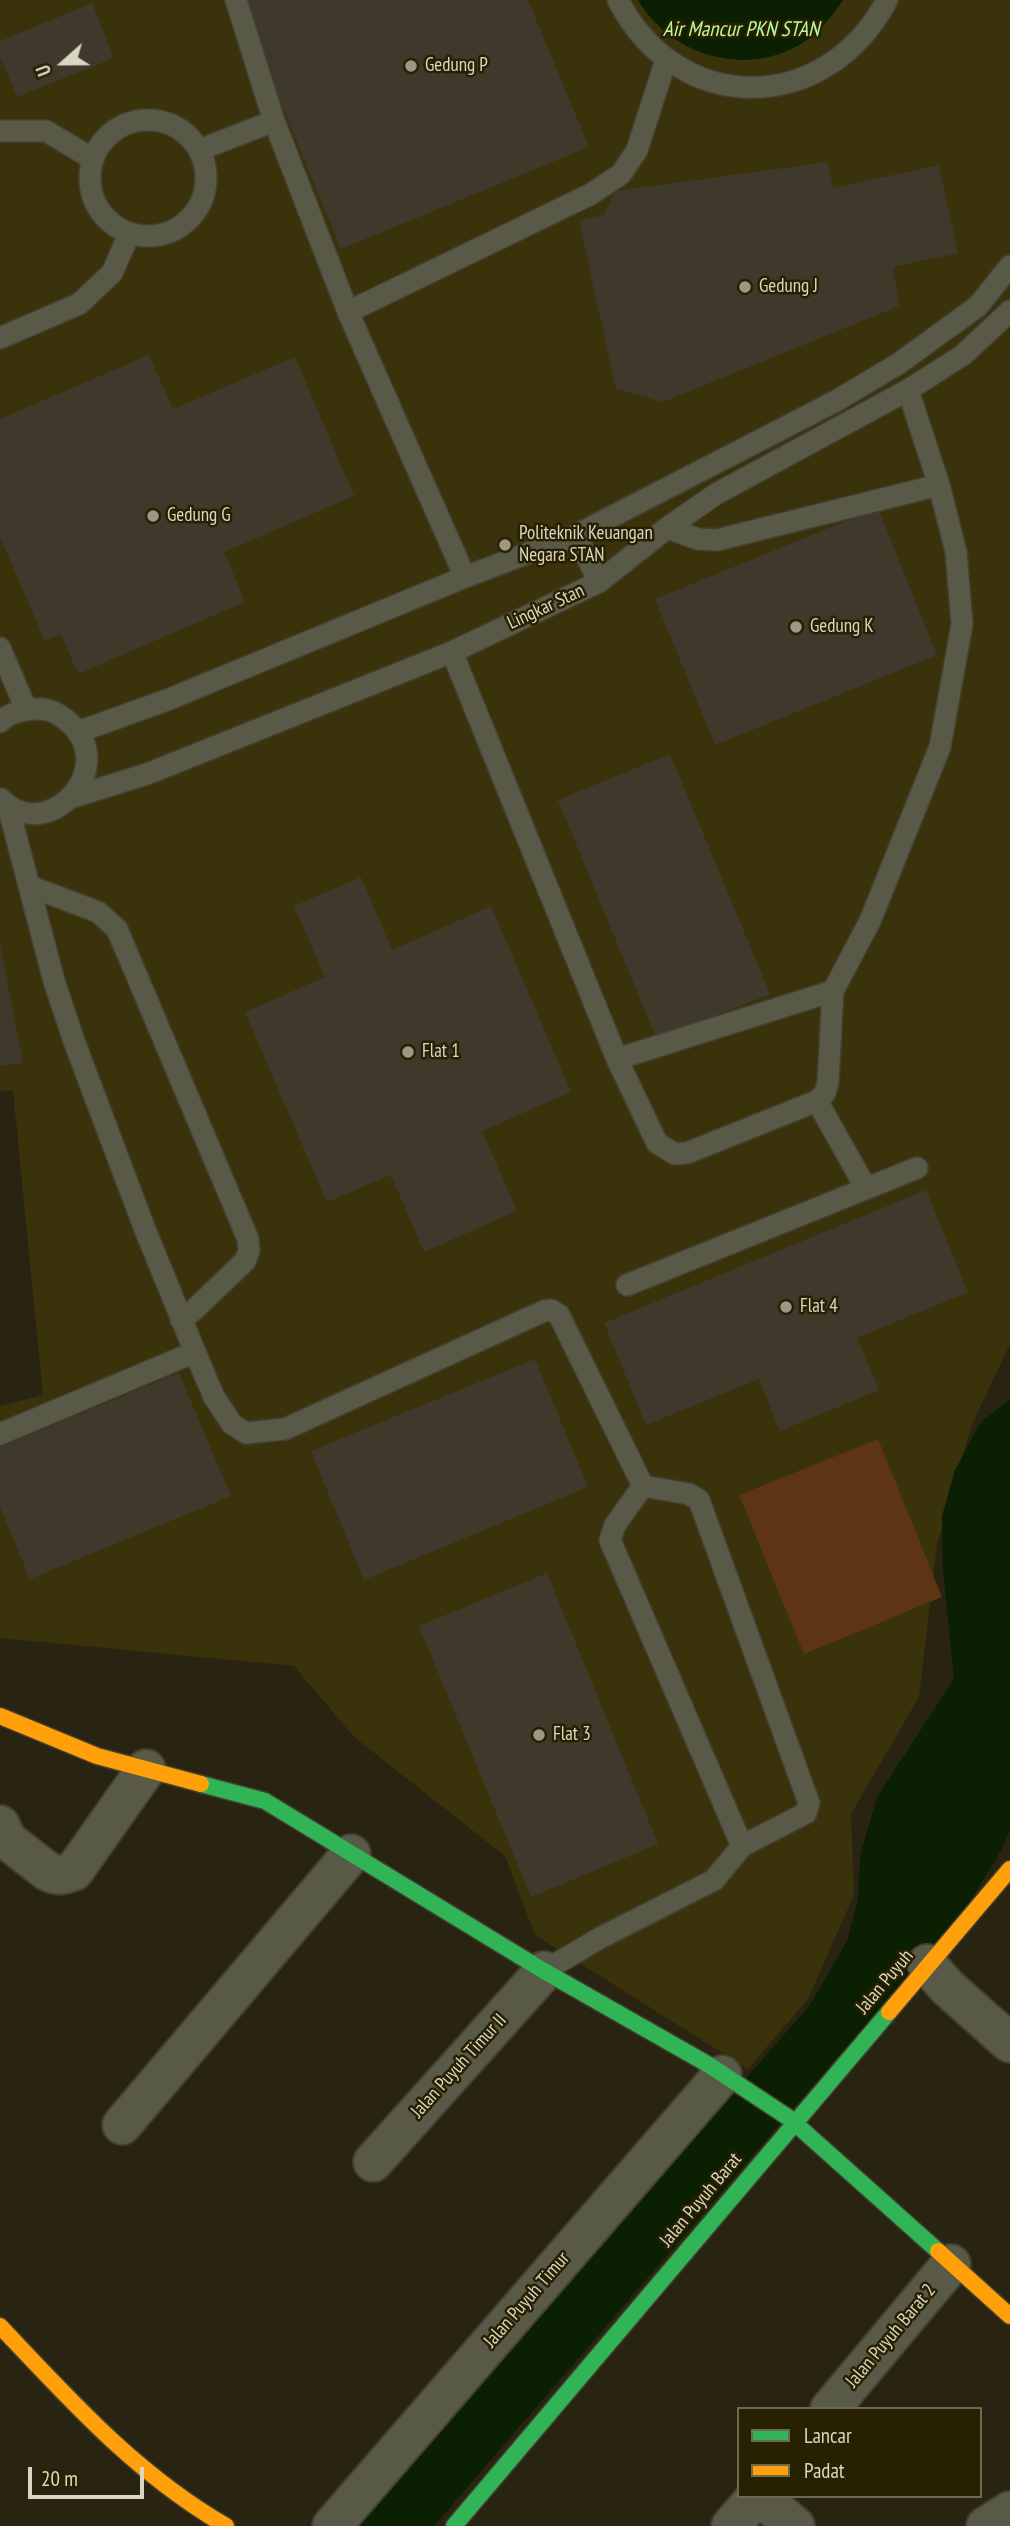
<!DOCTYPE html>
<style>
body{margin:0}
#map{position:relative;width:1010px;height:2526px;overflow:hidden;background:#292412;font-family:"PT Sans Narrow",sans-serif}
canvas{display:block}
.legend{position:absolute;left:737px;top:2407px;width:245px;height:91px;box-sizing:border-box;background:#282101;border:2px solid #6f694f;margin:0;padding:9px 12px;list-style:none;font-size:21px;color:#dad6c4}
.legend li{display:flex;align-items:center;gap:14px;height:35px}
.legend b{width:35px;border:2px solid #6f694f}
.north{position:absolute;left:28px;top:28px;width:70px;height:70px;-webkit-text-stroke:5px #282101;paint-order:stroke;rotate:249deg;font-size:19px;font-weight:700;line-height:28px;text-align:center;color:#dad6c4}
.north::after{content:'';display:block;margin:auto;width:24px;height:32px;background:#dad6c4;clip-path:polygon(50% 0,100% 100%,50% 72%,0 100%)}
.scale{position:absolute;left:28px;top:2467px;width:116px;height:32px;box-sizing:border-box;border:4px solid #dad6c4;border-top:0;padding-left:9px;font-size:21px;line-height:24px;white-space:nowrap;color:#dad6c4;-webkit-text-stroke:5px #282101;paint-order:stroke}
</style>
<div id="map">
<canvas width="1010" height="2526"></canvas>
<ul class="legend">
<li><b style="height:9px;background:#30b455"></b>Lancar</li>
<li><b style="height:9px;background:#ff9f0a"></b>Padat</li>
</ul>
<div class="north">U</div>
<div class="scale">20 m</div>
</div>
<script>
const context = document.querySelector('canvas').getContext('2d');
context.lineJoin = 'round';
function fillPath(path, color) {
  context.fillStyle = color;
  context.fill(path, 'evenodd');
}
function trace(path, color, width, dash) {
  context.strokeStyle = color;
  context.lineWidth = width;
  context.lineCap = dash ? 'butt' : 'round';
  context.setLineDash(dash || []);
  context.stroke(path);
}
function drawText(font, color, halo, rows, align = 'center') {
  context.font = font + ' "PT Sans Narrow",sans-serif';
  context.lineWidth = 5;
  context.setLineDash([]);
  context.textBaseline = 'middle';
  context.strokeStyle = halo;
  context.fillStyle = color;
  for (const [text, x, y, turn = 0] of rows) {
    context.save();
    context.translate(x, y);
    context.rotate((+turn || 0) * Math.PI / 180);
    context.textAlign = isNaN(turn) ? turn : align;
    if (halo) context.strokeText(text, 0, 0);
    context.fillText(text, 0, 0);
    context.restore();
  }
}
fillPath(new Path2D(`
 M0,0h1010v1344l-38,80 -35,121 -18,152 -68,117 3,81 -46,104 -60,70 -213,-134 -30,-79 -151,-119 -60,-71 -294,-28v-232l43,-11 -30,-305 -13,1z`), '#3a320a');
fillPath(new Path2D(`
 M878,1439l64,158 -138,57 -65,-159z`), '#5d3514');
fillPath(new Path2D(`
 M638,0h205c-10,15 -21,29 -36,40 -56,39 -135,18 -169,-40z
 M1010,1400v430l-8,19 -36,59 -532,618h-80l456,-521 37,-64 11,-42 2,-43 17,-59 77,-118 -11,-109 -1,-54 13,-46 26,-48z`), '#0b1f02');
fillPath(new Path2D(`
 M239,0h289l61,147 -248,102z
 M92,3l22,55 -97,39 -17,-41v-15z
 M828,162l5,26 106,-23 19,88 -65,14 6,39 -236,96 -47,-13 -37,-168 25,-6 11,-24z
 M149,355l24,54 122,-52 59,139 -130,56 21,50 -167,72 -17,-40 -16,7 -45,-104v-118z
 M878,508l59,147 -222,90 -60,-146z
 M670,754l100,240 -113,46 -99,-240z
 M361,877l31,73 99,-44 80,186 -89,39 35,80 -93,41 -33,-77 -64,27 -82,-190 80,-35 -31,-71z
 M0,944l23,119 -23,3z
 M926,1190l42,102 -111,46 22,52 -99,41 -21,-52 -113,46 -42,-102z
 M535,1359l53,128 -224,93 -53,-129z
 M179,1373l52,123 -201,83 -30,-72v-60z
 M547,1573l111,271 -127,53 -112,-271z`), '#3f392c');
const lane = new Path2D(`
 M236,0l38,121 74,191 117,265
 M618,0c60,117 208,116 269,0
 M90 178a58 58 0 1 1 116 0a58 58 0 1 1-116 0Z
 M0,131h46l47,28
 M199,150l75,-29
 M348,312l243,-118 30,-20 16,-24 29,-90
 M0,338l79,-34 33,-31 17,-39
 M667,528l31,11 19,1 222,-55
 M576,535l23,47
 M0,648l26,61
 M452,652l165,407 40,84 18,11 12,-1 130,-52 8,-8 3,-11 5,-91
 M0,722c9,-10 27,-13 40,-13 13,0 24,8 33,17 44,47 -28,119 -72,73
 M78,732l89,-32 298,-123 111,-42 260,-134 62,-37 80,-58 32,-40
 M73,797l74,-23 305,-122 147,-70 68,-54 49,-34 192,-104 55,-35 47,-44
 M8,806l46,175 20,60 70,186 51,125 19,45 18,27 14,9 39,-4 259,-118 7,-1 8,5 84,171
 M29,886l69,26 19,17 131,310 1,12 -4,10 -50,48 -14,11
 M617,1059l216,-68 37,-70 70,-174 22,-123 -6,-72 -17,-67 -31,-95
 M817,1101l49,87
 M627,1285l290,-117
 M0,1434l195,-82
 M643,1486l-28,39 -5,15 132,306
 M544,1971l56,-33 114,-58 28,-34 64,-33 3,-10 -110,-303 -10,-6 -46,-8`);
const street = new Path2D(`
 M0,1825l7,15 40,31c10,6 16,4 27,0l72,-102
 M927,1964l20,23 63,56
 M122,2125l229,-271
 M373,2162l171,-191
 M830,2409l121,-145
 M759,2496l36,30
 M332,2526l390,-451
 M731,2526l26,-30
 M986,2526l24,-15`);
const fast = new Path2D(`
 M201,1784l64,17 279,170 165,94 80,53 149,133
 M454,2526l435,-514`);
const slow = new Path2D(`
 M0,1716l97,40 104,28
 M889,2012l121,-143
 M938,2251l72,65
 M0,2326c71,75 136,148 226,200`);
trace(lane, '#444030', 24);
trace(street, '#444030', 42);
trace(fast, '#444030', 19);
trace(slow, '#444030', 19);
trace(lane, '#585947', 21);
trace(street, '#585947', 38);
trace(fast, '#30b455', 16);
trace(slow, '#ff9f0a', 16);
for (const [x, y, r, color] of [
 [411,66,7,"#9c9886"],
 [745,287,7,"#9c9886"],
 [153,516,7,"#9c9886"],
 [505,545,7,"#9c9886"],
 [796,627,7,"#9c9886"],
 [408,1052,7,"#9c9886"],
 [786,1307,7,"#9c9886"],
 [539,1735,7,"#9c9886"]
]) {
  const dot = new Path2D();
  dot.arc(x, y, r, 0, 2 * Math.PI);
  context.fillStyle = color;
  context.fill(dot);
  trace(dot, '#282101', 2.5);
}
drawText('19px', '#dad6c4', '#282101', [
 ["Gedung P",425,66],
 ["Gedung J",759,287],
 ["Gedung G",167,516],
 ["Politeknik Keuangan",519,534],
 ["Negara STAN",519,556],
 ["Gedung K",810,627],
 ["Flat 1",422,1052],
 ["Flat 4",800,1307],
 ["Flat 3",553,1735]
], 'left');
drawText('19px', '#dad6c4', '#282101', [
 ["Lingkar Stan",546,607,-25],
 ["Jalan Puyuh",885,1982,-50],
 ["Jalan Puyuh Timur II",459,2066,-48],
 ["Jalan Puyuh Barat",701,2200,-50],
 ["Jalan Puyuh Timur",527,2300,-49],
 ["Jalan Puyuh Barat 2",891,2336,-50]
]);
drawText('italic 21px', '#b7fa9d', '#282101', [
 ["Air Mancur PKN STAN",741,30]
]);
</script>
